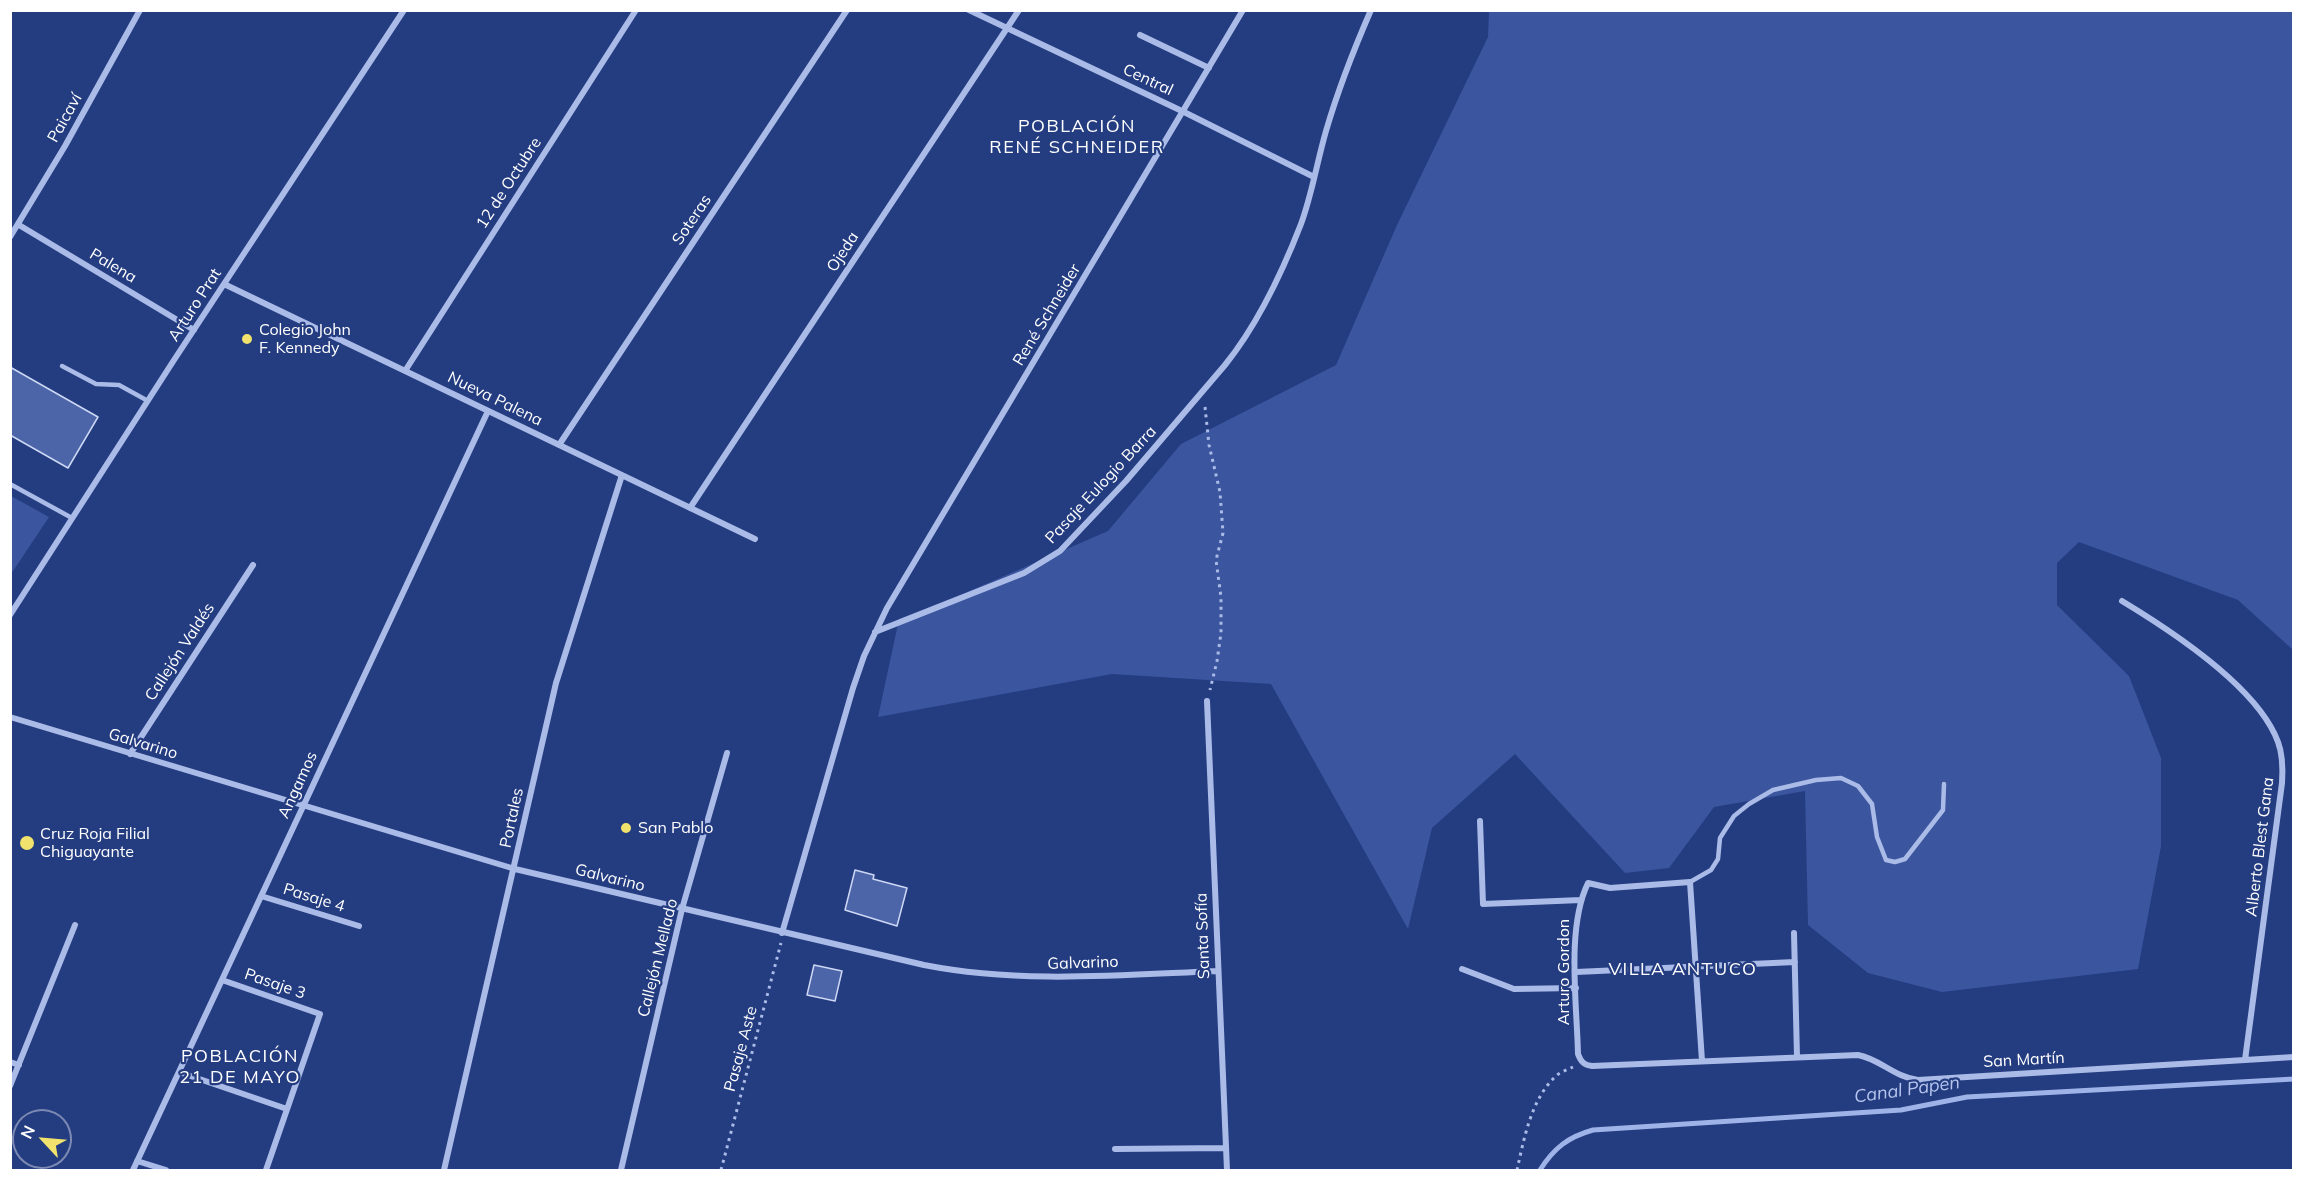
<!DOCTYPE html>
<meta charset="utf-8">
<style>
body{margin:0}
#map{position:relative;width:2304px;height:1181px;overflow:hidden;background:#243c80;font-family:Mulish,sans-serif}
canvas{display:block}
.frame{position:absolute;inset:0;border:12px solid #fff;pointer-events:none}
.north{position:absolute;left:12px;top:1109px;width:60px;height:60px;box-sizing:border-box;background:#243c80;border:2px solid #7c8ab3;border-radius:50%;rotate:296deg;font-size:16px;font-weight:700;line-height:24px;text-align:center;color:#fff}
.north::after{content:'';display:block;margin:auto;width:21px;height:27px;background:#f1e26d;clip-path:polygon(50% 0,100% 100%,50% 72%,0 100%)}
</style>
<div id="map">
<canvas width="2304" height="1181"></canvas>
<div class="frame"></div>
<div class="north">N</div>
</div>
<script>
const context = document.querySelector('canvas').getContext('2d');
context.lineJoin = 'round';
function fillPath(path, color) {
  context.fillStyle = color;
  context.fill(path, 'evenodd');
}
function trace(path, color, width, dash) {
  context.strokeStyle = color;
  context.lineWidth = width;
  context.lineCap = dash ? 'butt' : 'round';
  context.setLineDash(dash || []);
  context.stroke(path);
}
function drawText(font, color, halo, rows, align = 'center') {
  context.font = font + ' Mulish,sans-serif';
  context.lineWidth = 4.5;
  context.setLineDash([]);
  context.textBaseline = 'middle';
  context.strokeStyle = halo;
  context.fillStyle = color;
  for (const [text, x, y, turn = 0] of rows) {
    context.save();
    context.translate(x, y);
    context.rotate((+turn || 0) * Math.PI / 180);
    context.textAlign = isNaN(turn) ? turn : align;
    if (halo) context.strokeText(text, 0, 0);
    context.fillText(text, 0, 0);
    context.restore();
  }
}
fillPath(new Path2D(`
 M1489,11h804v639l-55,-50 -159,-58 -22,21v42l72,71 32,82v88l-23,123 -196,23 -74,-19 -60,-48 -3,-134 -91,16 -45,61 -44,5 -110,-119 -83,74 -24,101 -137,-245 -159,-10 -234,43 21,-98 66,-26 143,-62 73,-87 155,-79 61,-140 91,-188z
 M11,496l38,21 -38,57z`), '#3b569f');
trace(new Path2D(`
 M1540,1170c14,-22 28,-33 53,-40l308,-20 66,-13 327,-18`), '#9eb3e7', 5);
const building = new Path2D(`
 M10,367l88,50 -30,51 -58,-33z
 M855,870l19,5 -1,4 34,9 -10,38 -52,-16z
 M814,965l28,6 -7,30 -28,-6z`);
fillPath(building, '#4c65a9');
trace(building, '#cdd8f5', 1.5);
trace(new Path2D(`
 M1205,407l4,38 11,47 3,41 -7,27 5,37v36l-4,28 -7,29
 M721,1170l60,-227
 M1517,1170c7,-31 14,-71 39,-94 4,-4 11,-6 17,-9`), '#aabbe7', 3, [3, 4.5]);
trace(new Path2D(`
 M62,366l34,18 23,1 29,16
 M10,484l62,34
 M1690,882l21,-12 7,-11 2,-21 14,-22 15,-12 24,-14 43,-10 25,-2 17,8 14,18 5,33 9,23 9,2 10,-3 38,-49 1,-26`), '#aabbe7', 4.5);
trace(new Path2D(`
 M969,10l215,102 130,65
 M1140,35l69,33
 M19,225l175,105
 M10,237l55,-91 75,-136
 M224,284l531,255
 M405,371l231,-361
 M559,445l288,-435
 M690,508l329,-498
 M2122,601c48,29 136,86 156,141 5,13 5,26 4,41l-37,277
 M10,615l164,-255 230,-350
 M875,632l149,-59 36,-22 66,-70 99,-116c33,-41 57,-92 76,-141 11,-30 16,-62 25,-93 12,-41 28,-82 45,-121
 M1207,701l20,469
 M10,717l505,152 409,96c97,19 195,10 294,6
 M130,754l123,-189
 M1480,821l3,83 98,-4
 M261,896l98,30
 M782,933l71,-245 11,-32 23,-48 356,-598
 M1794,933l3,124
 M1462,969l52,20 62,-1
 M1576,972l219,-10
 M222,980l98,34 -54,156
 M1702,1061l-12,-179 -80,6 -22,-5c-22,45 -11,121 -10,171 3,8 6,11 14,12l266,-11c22,4 36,22 60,25l376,-23
 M10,1062l9,3
 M179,1072l108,37
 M10,1086l65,-161
 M1115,1149l111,-1
 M137,1161l29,9
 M133,1170l355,-759
 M444,1170l112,-487 66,-208
 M621,1170l61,-261 45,-156`), '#aabbe7', 6);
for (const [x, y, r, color] of [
 [247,339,6,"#f1e26d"],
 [626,828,6,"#f1e26d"],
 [27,843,8,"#f1e26d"]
]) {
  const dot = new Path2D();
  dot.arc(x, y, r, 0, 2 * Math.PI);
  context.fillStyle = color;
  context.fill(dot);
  trace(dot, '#243c80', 2);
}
drawText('16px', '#fff', '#243c80', [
 ["Central",1148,80,25],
 ["Paicaví",65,118,-61],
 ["12 de Octubre",509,183,-57],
 ["Soteras",692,220,-56],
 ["Ojeda",843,252,-57],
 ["Palena",113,266,31],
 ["Arturo Prat",195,305,-57],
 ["René Schneider",1047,315,-59],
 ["Nueva Palena",495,399,26],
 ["Pasaje Eulogio Barra",1101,485,-47],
 ["Callejón Valdés",180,652,-57],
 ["Galvarino",143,744,17],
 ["Angamos",298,785,-65],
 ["Portales",512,818,-78],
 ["Alberto Blest Gana",2260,847,-83],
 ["Galvarino",610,878,14],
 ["Pasaje 4",314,898,17],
 ["Santa Sofía",1203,936,-92],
 ["Callejón Mellado",658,958,-76],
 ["Galvarino",1083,963,-2],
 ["Arturo Gordon",1564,972,-90],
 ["Pasaje 3",275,984,19],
 ["Pasaje Aste",741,1049,-75],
 ["San Martín",2024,1060,-3]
]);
drawText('16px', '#fff', '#243c80', [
 ["Colegio John",259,330],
 ["F. Kennedy",259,348],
 ["San Pablo",638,828],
 ["Cruz Roja Filial",40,834],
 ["Chiguayante",40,852]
], 'left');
context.letterSpacing = '1.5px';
drawText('18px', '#fff', '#243c80', [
 ["POBLACIÓN",1077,127],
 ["RENÉ SCHNEIDER",1077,148],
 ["VILLA ANTUCO",1683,970],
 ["POBLACIÓN",240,1057],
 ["21 DE MAYO",240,1078]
]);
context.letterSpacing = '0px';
drawText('italic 18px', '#b5c5ee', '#243c80', [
 ["Canal Papen",1907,1090,-8]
]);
</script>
